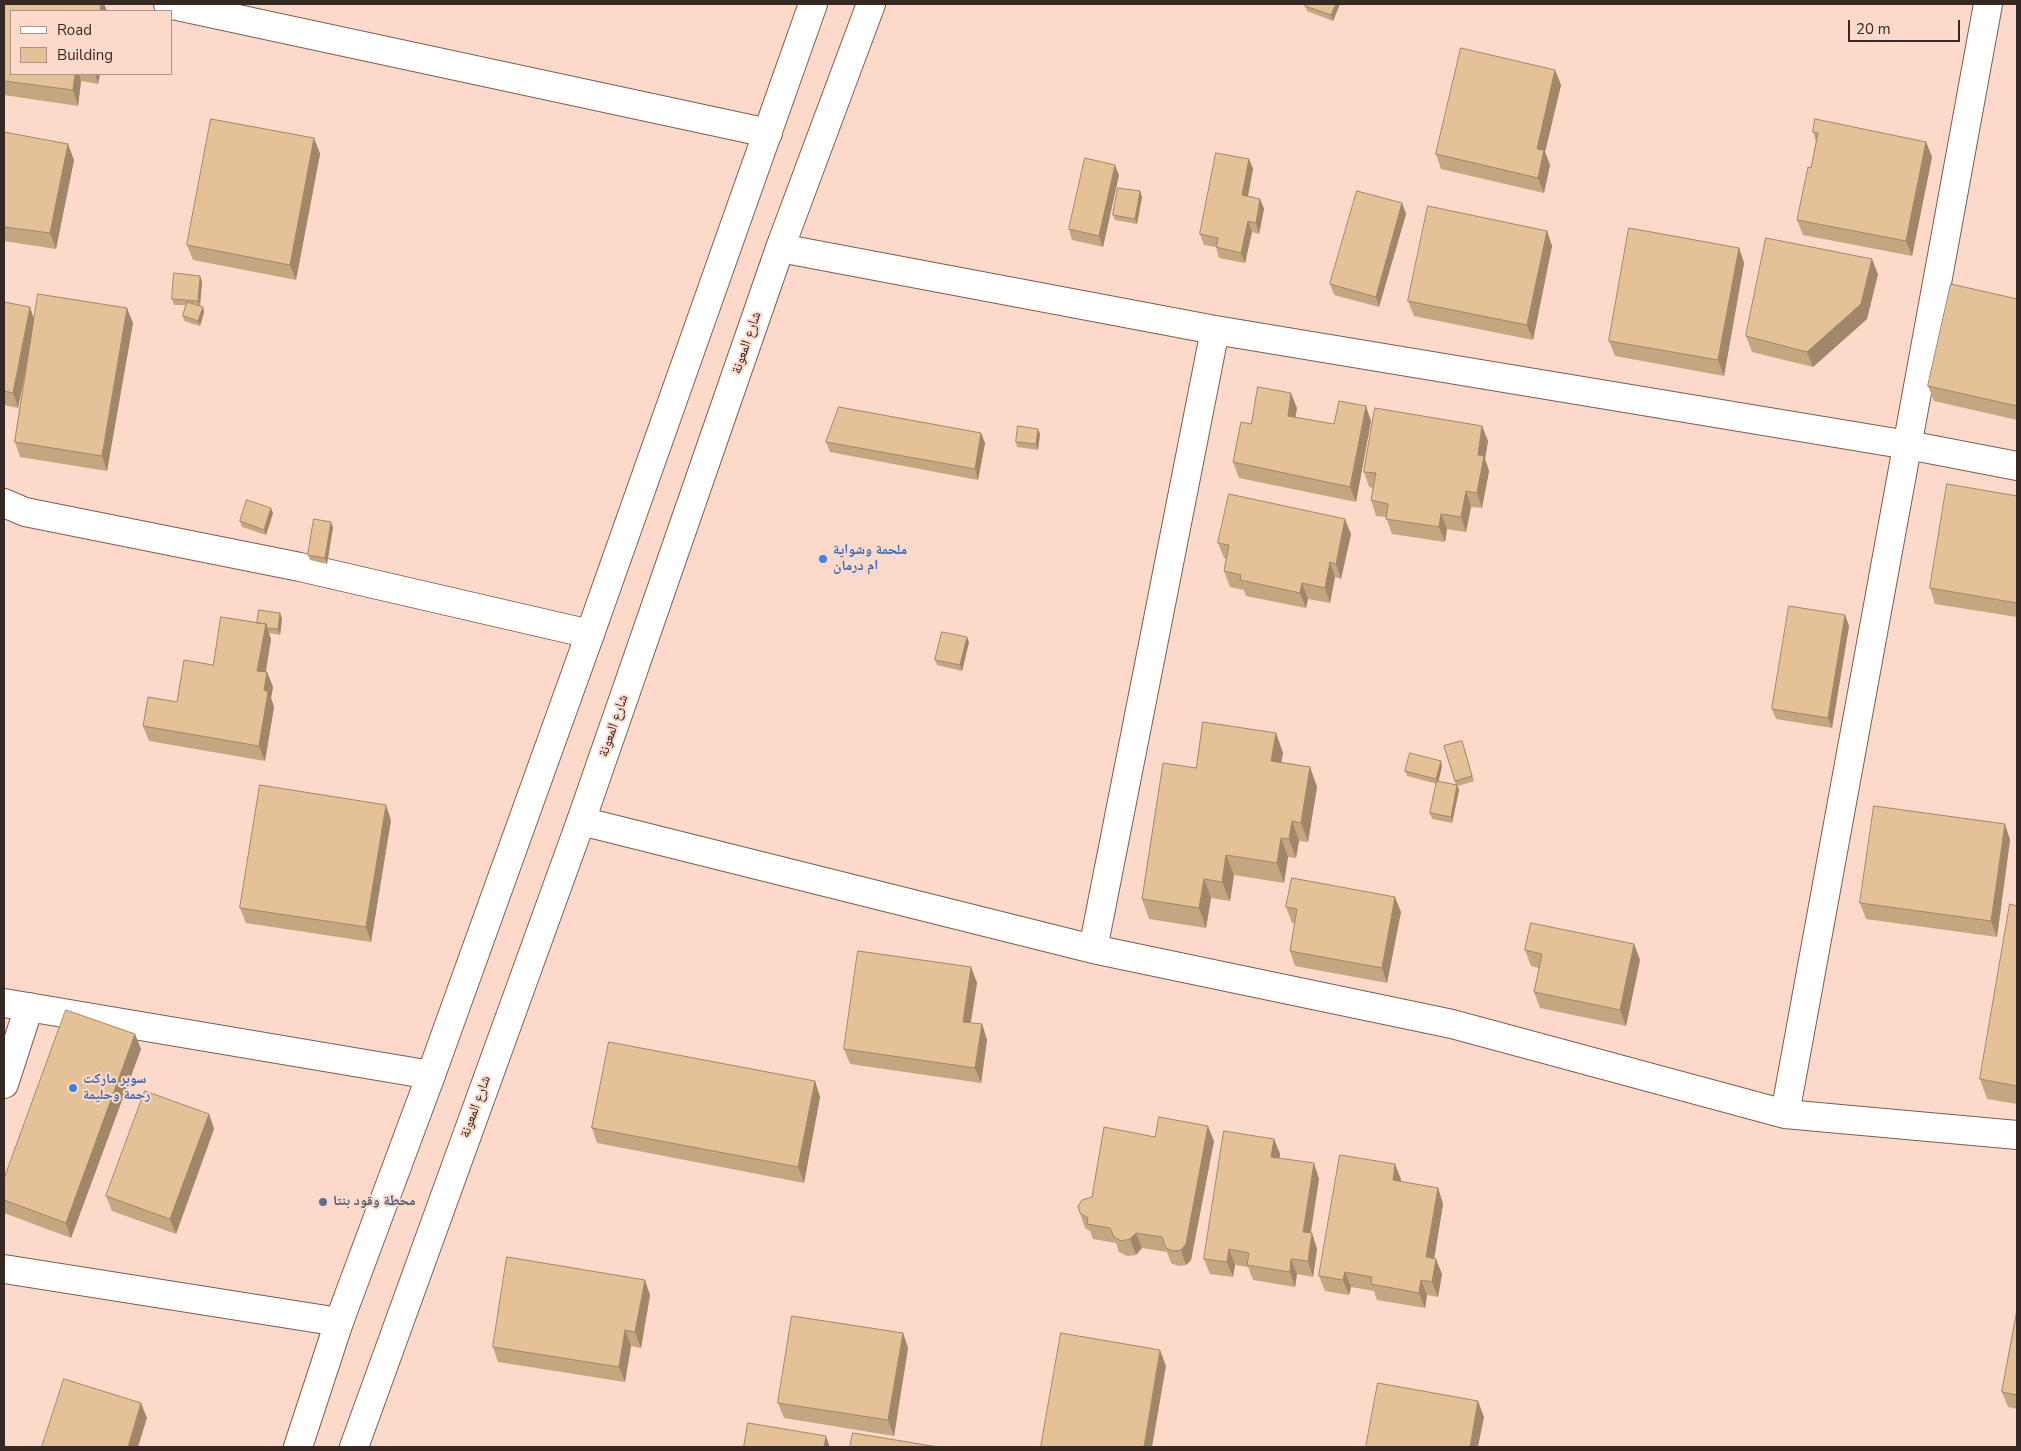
<!DOCTYPE html>
<meta charset="utf-8">
<style>
body{margin:0}
#map{position:relative;width:2021px;height:1451px;overflow:hidden;background:#fcd9c9;font-family:"Nunito Sans",sans-serif}
canvas{display:block}
.frame{position:absolute;inset:0;border:5px solid #362923;pointer-events:none}
.legend{position:absolute;left:10px;top:10px;width:162px;height:65px;box-sizing:border-box;background:#fcd9c9;border:1px solid #ad9387;margin:0;padding:6px 9px;list-style:none;font-size:15px;color:#362923}
.legend li{display:flex;align-items:center;gap:10px;height:25px}
.legend b{width:25px;border:1px solid #ad9387}
.scale{position:absolute;left:1848px;top:20px;width:112px;height:22px;box-sizing:border-box;border:2px solid #362923;border-top:0;padding-left:6px;font-size:15px;line-height:18px;white-space:nowrap;color:#362923;-webkit-text-stroke:4px #fcd9c9;paint-order:stroke}
</style>
<div id="map">
<canvas width="2021" height="1451"></canvas>
<div class="frame"></div>
<ul class="legend">
<li><b style="height:6px;background:#fff"></b>Road</li>
<li><b style="height:14px;background:#e4c196"></b>Building</li>
</ul>
<div class="scale">20 m</div>
</div>
<script>
const context = document.querySelector('canvas').getContext('2d');
context.lineJoin = 'round';
function trace(path, color, width, dash) {
  context.strokeStyle = color;
  context.lineWidth = width;
  context.lineCap = dash ? 'butt' : 'round';
  context.setLineDash(dash || []);
  context.stroke(path);
}
function fillPath(path, color) {
  context.fillStyle = color;
  context.fill(path, 'evenodd');
}
function drawText(font, color, halo, rows, align = 'center') {
  context.font = font + ' "Nunito Sans","Noto Naskh Arabic",sans-serif';
  context.lineWidth = 4;
  context.setLineDash([]);
  context.textBaseline = 'middle';
  context.strokeStyle = halo;
  context.fillStyle = color;
  for (const [text, x, y, turn = 0] of rows) {
    context.save();
    context.translate(x, y);
    context.rotate((+turn || 0) * Math.PI / 180);
    context.textAlign = isNaN(turn) ? turn : align;
    if (halo) context.strokeText(text, 0, 0);
    context.fillText(text, 0, 0);
    context.restore();
  }
}
const minor = new Path2D(`
 M168,4l600,129
 M780,248l435,82 693,115 109,21
 M4,503l21,9 275,55 290,67
 M581,821l512,128 359,75 333,90 232,21
 M1093,949l122,-619
 M4,1084l25,-77
 M1785,1114l203,-1110
 M4,1269l335,53`);
const tertiary = new Path2D(`
 M4,1003l427,72`);
const trunk = new Path2D(`
 M298,1447l41,-125 92,-247 159,-441 223,-630
 M354,1447l227,-626 199,-573 91,-244`);
trace(minor, '#7d5e51', 30);
trace(tertiary, '#7d5e51', 30);
trace(trunk, '#7d5e51', 30);
trace(minor, '#fff', 28);
trace(tertiary, '#fff', 28);
trace(trunk, '#fff', 28);
fillPath(new Path2D(`
 M4,4h100l3,7h-96v63h89l-2,10 -17,-3 -3,25 -74,-11z
 M1340,4l-7,17 -26,-10 -2,-5z
 M1555,70l6,15 -16,67 5,13 -6,28 -103,-24 -5,-15z
 M4,132l70,28 -18,89 -52,-8z
 M1813,132l113,10 6,15 -20,99 -109,-21 -6,-15 14,-52 5,-26z
 M314,138l6,16 -24,126 -103,-20 -6,-15z
 M1249,159l4,10 -5,27 12,3 4,10 -5,25 -7,-2 -7,31 -26,-5 -3,-11 -12,-2 -4,-11z
 M1119,175l-16,72 -31,-7 -3,-11z
 M1140,191l2,6 -5,27 -22,-4 -2,-5z
 M1402,203l4,11 -27,93 -45,-12 -4,-11z
 M1547,231l5,15 -19,94 -119,-24 -6,-15z
 M1739,248l5,15 -20,113 -109,-20 -6,-15z
 M1878,274l-11,45 -54,48 -61,-15 -6,-16z
 M202,281l-2,25 3,1 1,5 -4,14 -16,-5 -1,-5 3,-11h-12l-2,-6z
 M2017,299v121l-83,-19 -6,-15z
 M4,302l26,5 4,12 99,4 -26,148 -87,-14 -5,-15 11,-73 -8,39 -14,-3z
 M1297,408l-2,9 39,7 37,-3 -15,81 -117,-24 -6,-16 18,-38z
 M1482,426l6,15 -3,18 4,12 -7,37 -11,-1 -5,25 -19,-3 -2,13 -53,-8 -6,-17 -10,-1 -5,-16 2,-12 -4,-1 -5,-15z
 M981,433l4,10 -7,37 -148,-28 -4,-10z
 M1040,434l-2,16 -21,-3 -1,-5z
 M2017,496v121l-82,-13 -5,-16z
 M273,513l-7,22 -24,-8 -2,-6z
 M333,527l-6,37 -17,-4 -2,-5z
 M1351,534l-10,45 -6,-2 -5,26 -22,-4 -2,9 -60,-12 -2,-6 -14,-3 -6,-16 2,-12 -2,-1 -6,-15z
 M280,613l2,5 -2,17 -11,-2 2,6 -5,33h1l6,15 -2,11 3,9 -9,54 -116,-20 -6,-15 34,-24 36,-37 44,-42z
 M1845,615l4,11 -17,102 -56,-9 -4,-10z
 M969,642l-7,29 -25,-6 -2,-5z
 M1276,733l7,20 -2,9 29,5 7,20 -9,55 -9,-1 -3,17 -8,-1 -4,26 -50,-8 -4,26 -19,-3 -5,30 -57,-9 -7,-20 54,-131z
 M1462,741l12,40 -16,5 1,4 -7,33 -20,-4 -2,-6 7,-29 -30,-8 -2,-5 37,-5 -4,15 18,4 -12,-39z
 M391,820l-20,122 -125,-19 -6,-15z
 M2005,824l5,16 -13,97 -131,-18 -6,-16z
 M2017,906v198l-30,-5 -7,-20z
 M1286,907l115,5 -14,71 -92,-17 -5,-15 5,-28h-3z
 M1634,944l6,16 -14,66 -86,-18 -6,-16 5,-24 -8,-2 -6,-16z
 M971,967l6,16 -6,40 11,1 5,16 -6,43 -131,-19 -6,-15z
 M141,1049l-70,189 -67,-25v-34z
 M815,1081l5,16 -16,86 -207,-40 -5,-15z
 M209,1114l5,15 -38,105 -64,-23 -6,-15z
 M1155,1137l59,4 -23,119 -5,5 -8,1 -7,-3 -4,-11 -25,-4 -6,7 -9,1 -8,-4 -3,-9 -23,-4 -3,-8 -5,-3 -5,-15 12,-16z
 M1274,1139l6,15 -1,4 40,21 -8,54h1l5,16 -4,28 -16,-3 -2,13 -42,-7 -5,-13 -13,-2 -2,12 -23,-3 -6,-15z
 M1401,1179v3l37,6 5,16 -9,55 8,15 -4,23 -11,-2 -2,13 -48,-8 -3,-9 -23,-4 -2,8 -24,-4 -6,-15z
 M650,1295l-9,53 -10,-2 -6,36 -127,-20 -5,-15z
 M2017,1310v99l-9,-2 -6,-15z
 M903,1333l5,15 -14,88 -110,-18 -6,-15z`), '#c4a681');
fillPath(new Path2D(`
 M101,4h3l3,7h-7z
 M1336,4h4l-7,17 -2,-6z
 M1555,70l6,15 -16,67 5,13 -6,28 -6,-15 -1,-29z
 M75,74h4l2,7 -3,25 -5,-16z
 M95,74h5l-2,10z
 M314,138l6,16 -24,126 -6,-15z
 M1926,142l6,15 -20,99 -6,-15z
 M68,144l6,16 -18,89 -6,-16z
 M1249,159l4,10 -7,37 -4,-11z
 M1115,165l4,10 -16,72 -4,-11z
 M1140,191l2,6 -5,27 -2,-5z
 M1260,199l4,10 -5,25 -3,-11z
 M1402,203l4,11 -27,93 -3,-10z
 M1248,221l4,11 -7,31 -4,-10z
 M1547,231l5,15 -19,94 -6,-15z
 M1739,248l5,15 -20,113 -6,-16z
 M1872,259l6,15 -11,45 -54,48 -6,-15z
 M200,276l2,5 -2,25 -2,-5z
 M30,307l5,16 -17,85 -5,-15z
 M203,307l1,5 -4,14 -2,-5z
 M127,308l6,15 -26,148 -5,-15z
 M1291,393l6,15 -4,23 -5,-15z
 M1366,406l5,15 -15,81 -6,-15z
 M1482,426l6,15 -3,18 4,12 -7,37 -5,-15 1,-38z
 M1038,429l2,5 -2,16 -2,-6z
 M981,433l4,10 -7,37 -3,-11z
 M1466,491l5,16 -5,25 -5,-15z
 M271,508l2,5 -7,22 -2,-5z
 M1441,514l6,15 -2,13 -6,-15z
 M1345,519l6,15 -10,45 -5,-15z
 M331,522l2,5 -6,37 -2,-6z
 M1330,562l5,15 -5,26 -5,-15z
 M1302,583l6,16 -2,9 -6,-15z
 M280,613l2,5 -2,17 -2,-6z
 M1845,615l4,11 -17,102 -4,-10z
 M266,624l5,15 -8,47 -6,-15z
 M967,637l2,5 -7,29 -2,-6z
 M267,672l6,15 -2,11 3,9 -9,54 -6,-15 5,-56z
 M1276,733l7,20 -5,27 -7,-19z
 M1441,761l1,5 -4,18 -2,-5z
 M1310,767l7,20 -9,55 -7,-19z
 M1457,785l2,5 -7,33 -1,-6z
 M386,805l5,15 -20,122 -5,-15z
 M1292,821l7,20 -3,17 -7,-19z
 M2005,824l5,16 -13,97 -6,-16z
 M1281,838l7,19 -4,26 -7,-20z
 M1226,855l8,20 -4,26 -8,-19z
 M1204,879l7,19 -5,30 -7,-20z
 M1395,897l6,15 -14,71 -5,-15z
 M1634,944l6,16 -14,66 -6,-16z
 M971,967l6,16 -9,54 -5,-15z
 M982,1024l5,16 -6,43 -6,-15z
 M135,1034l6,15 -70,189 -5,-15z
 M815,1081l5,16 -16,86 -6,-16z
 M209,1114l5,15 -38,105 -6,-15z
 M1208,1126l6,15 -23,119 -5,5 -5,-15z
 M1274,1139l6,15 -3,18 -6,-15z
 M1314,1163l5,16 -11,68 -5,-15z
 M1395,1164l6,15 -3,17 -5,-16z
 M1438,1188l5,16 -11,68 -6,-15z
 M1136,1233l6,15 -6,7 -6,-16z
 M1312,1233l5,16 -4,28 -5,-16z
 M1229,1249l6,16 -2,12 -6,-15z
 M1291,1259l6,15 -2,13 -5,-15z
 M1436,1259l6,15 -4,23 -6,-15z
 M1345,1272l6,15 -2,8 -6,-15z
 M645,1280l5,15 -9,53 -6,-16z
 M1421,1280l6,15 -2,13 -6,-15z
 M625,1330l6,16 -6,36 -6,-15z
 M903,1333l5,15 -14,88 -6,-16z
 M1160,1350l6,16 -14,81h-8z
 M1478,1401l6,16 -6,30h-8z
 M141,1403l6,15 -9,29h-10z
 M826,1436l4,11h-6z`), '#a08769');
const building = new Path2D(`
 M4,4h97l-1,7h-89v63h64l-2,16 -69,-9z
 M1306,4h30l-5,11 -26,-9z
 M1461,48l94,22 -18,79 7,1 -6,28 -102,-24z
 M211,119l103,19 -24,127 -103,-20z
 M1815,119l111,23 -20,99 -109,-21 11,-53 3,1 7,-35 -5,-1z
 M4,132l64,12 -18,89 -46,-6z
 M1216,153l33,6 -7,36 18,4 -4,24 -8,-2 -7,32 -25,-6 2,-9 -18,-4z
 M1085,158l30,7 -16,71 -30,-7z
 M1118,188l22,3 -5,28 -22,-4z
 M1357,191l45,12 -26,94 -46,-13z
 M1428,206l119,25 -20,94 -119,-24z
 M1629,228l110,20 -21,112 -109,-19z
 M1766,238l106,21 -11,45 -54,48 -61,-16z
 M174,273l26,3 -2,25 -26,-2z
 M1951,284l66,15v107l-89,-20z
 M38,294l89,14 -25,148 -87,-14z
 M4,302l26,5 -17,86 -9,-2z
 M187,302l16,5 -5,14 -15,-5z
 M1258,387l33,6 -3,23 46,8 5,-23 27,5 -16,81 -117,-25 8,-40 10,2z
 M839,407l142,26 -6,36 -149,-27z
 M1375,408l107,18 -4,29 6,1 -7,37 -11,-2 -5,26 -20,-3 -2,13 -53,-8 2,-15 -17,-4 5,-27 -12,-1z
 M1018,426l20,3 -2,15 -20,-2z
 M1947,484l70,12v107l-87,-15z
 M1229,494l116,25 -9,45 -6,-2 -5,26 -23,-5 -2,10 -60,-13 1,-5 -17,-4 5,-26 -11,-2z
 M247,500l24,8 -7,22 -24,-9z
 M314,519l17,3 -6,36 -17,-3z
 M1789,606l56,9 -17,103 -56,-9z
 M259,610l21,3 -2,16 -11,-1 -1,-4 -9,-1z
 M221,617l45,7 -9,47 10,1 -3,18 4,2 -9,54 -116,-20 5,-29 29,5 7,-42 29,5z
 M942,632l25,5 -7,28 -25,-5z
 M1203,722l73,11 -5,28 39,6 -9,56 -9,-2 -3,18 -8,-1 -4,25 -51,-8 -4,27 -18,-3 -5,29 -57,-9 21,-136 33,5z
 M1462,741l10,35 -17,5 -11,-35z
 M1410,753l31,8 -5,18 -31,-8z
 M1437,781l20,4 -6,32 -21,-4z
 M260,785l126,20 -20,122 -126,-19z
 M1874,806l131,18 -14,97 -131,-18z
 M1292,878l103,19 -13,71 -92,-17 7,-42 -11,-2z
 M2010,904l7,2v180l-37,-7z
 M1531,923l103,21 -14,66 -86,-18 8,-38 -17,-4z
 M858,951l113,16 -8,55 19,2 -7,44 -131,-19z
 M66,1010l69,24 -69,189 -62,-23v-21z
 M609,1042l206,39 -17,86 -206,-39z
 M145,1091l64,23 -39,105 -64,-23z
 M1159,1117l49,9 -22,118 -5,6 -8,1 -7,-3 -4,-11 -26,-4 -6,6 -9,2 -7,-4 -4,-9 -23,-4 1,-6 -8,-5 -2,-7 4,-6 10,-3 12,-70 51,10z
 M1224,1131l50,8 -3,18 43,6 -11,69 9,1 -4,28 -17,-2 -1,13 -43,-7 2,-12 -20,-4 -2,13 -23,-3z
 M1340,1155l55,9 -2,16 45,8 -12,69 10,2 -4,23 -11,-2 -2,13 -48,-9 1,-7 -27,-5 -2,8 -24,-4z
 M507,1257l138,23 -10,52 -10,-2 -6,37 -126,-20z
 M2017,1310v85l-15,-3z
 M792,1316l111,17 -15,87 -110,-17z
 M1061,1333l99,17 -16,97h-103z
 M64,1379l77,24 -13,44h-86z
 M1378,1383l100,18 -8,46h-104z
 M748,1423l78,13 -2,11h-80z
 M853,1433l85,14h-88z`);
fillPath(building, '#e4c196');
trace(building, '#a08769', 1);
for (const [x, y, r, color] of [
 [823,559,5,"#3f7fe0"],
 [73,1088,5,"#3f7fe0"],
 [323,1202,5,"#5c6f8a"]
]) {
  const dot = new Path2D();
  dot.arc(x, y, r, 0, 2 * Math.PI);
  context.fillStyle = color;
  context.fill(dot);
  trace(dot, '#fcd9c9', 2);
}
drawText('14px', '#362923', '#fcd9c9', [
 ["شارع المعونة",747,343,-71],
 ["شارع المعونة",614,726,-71],
 ["شارع المعونة",476,1107,-70]
]);
drawText('bold 14px', '#366cbe', '#fcd9c9', [
 ["ملحمة وشواية",833,551],
 ["ام درمان",833,567],
 ["سوبر ماركت",83,1080],
 ["رحمة وحليمة",83,1096]
], 'left');
drawText('bold 14px', '#4e5e75', '#fcd9c9', [
 ["محطة وقود بنتا",333,1202]
], 'left');
</script>
